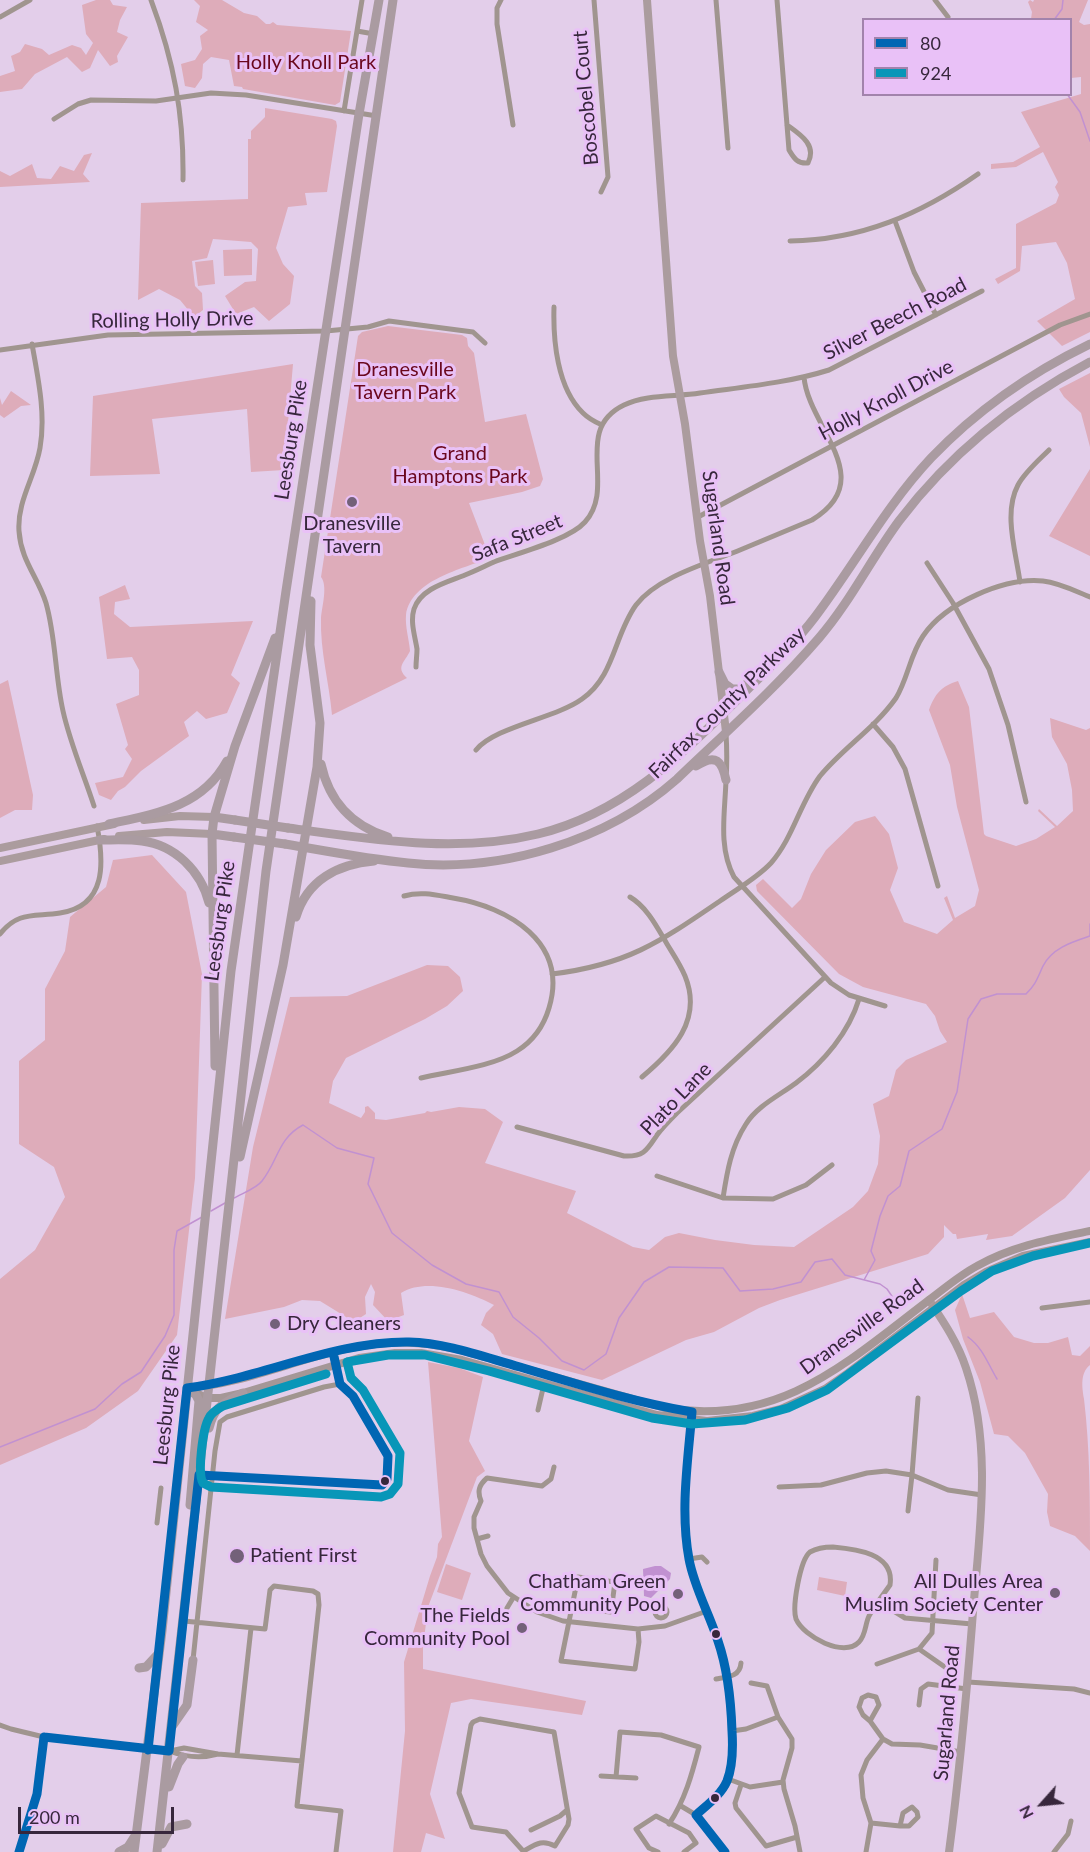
<!DOCTYPE html>
<style>
body{margin:0}
#map{position:relative;width:1090px;height:1852px;overflow:hidden;background:#e3ceea;font-family:Lato,sans-serif}
canvas{display:block}
.legend{position:absolute;left:862px;top:18px;width:210px;height:78px;box-sizing:border-box;background:#e9c1f7;border:2px solid #a283ac;margin:0;padding:8px 10px;list-style:none;font-size:18px;color:#37273c}
.legend li{display:flex;align-items:center;gap:12px;height:30px}
.legend b{width:30px;border:2px solid #a283ac}
.north{position:absolute;left:1012px;top:1774px;width:60px;height:60px;-webkit-text-stroke:4px #e9c1f7;paint-order:stroke;rotate:243deg;font-size:16px;font-weight:700;line-height:24px;text-align:center;color:#37273c}
.north::after{content:'';display:block;margin:auto;width:21px;height:27px;background:#37273c;clip-path:polygon(50% 0,100% 100%,50% 72%,0 100%)}
.scale{position:absolute;left:18px;top:1807px;width:156px;height:27px;box-sizing:border-box;border:3px solid #37273c;border-top:0;padding-left:8px;font-size:18px;line-height:21px;white-space:nowrap;color:#37273c;-webkit-text-stroke:4px #e9c1f7;paint-order:stroke}
</style>
<div id="map">
<canvas width="1090" height="1852"></canvas>
<ul class="legend">
<li><b style="height:8px;background:#0066b3"></b>80</li>
<li><b style="height:8px;background:#0896b8"></b>924</li>
</ul>
<div class="north">N</div>
<div class="scale">200 m</div>
</div>
<script>
const context = document.querySelector('canvas').getContext('2d');
context.lineJoin = 'round';
function fillPath(path, color) {
  context.fillStyle = color;
  context.fill(path, 'evenodd');
}
function trace(path, color, width, dash) {
  context.strokeStyle = color;
  context.lineWidth = width;
  context.lineCap = dash ? 'butt' : 'round';
  context.setLineDash(dash || []);
  context.stroke(path);
}
function drawText(font, color, halo, rows, align = 'center') {
  context.font = font + ' Lato,sans-serif';
  context.lineWidth = 6;
  context.setLineDash([]);
  context.textBaseline = 'middle';
  context.strokeStyle = halo;
  context.fillStyle = color;
  for (const [text, x, y, turn = 0] of rows) {
    context.save();
    context.translate(x, y);
    context.rotate((+turn || 0) * Math.PI / 180);
    context.textAlign = isNaN(turn) ? turn : align;
    if (halo) context.strokeText(text, 0, 0);
    context.fillText(text, 0, 0);
    context.restore();
  }
}
fillPath(new Path2D(`
 M96,0h14l3,5 14,2 -7,13 -3,12 11,5 -11,19 1,6 -8,4 -12,-16 -8,18 -8,4 -15,-15 -32,17 -13,15 -22,3v-16l15,-5 -4,-15 9,-4 5,-8 17,5 7,6 23,-10 9,3 5,7 7,-12 -7,-9 -4,-29z
 M194,0h28l22,13 13,3 9,8h4l3,-2 4,3 74,6 -11,71 -5,3 -92,-16 -1,-2 -8,-1 -5,-26 -18,-3 -8,7 -1,14 -7,10 -10,-2 -4,-22 14,-4 7,-11 -2,-13 8,-6 -12,-8 4,-16z
 M1030,0l3,2 1,-2h54l-9,22 5,3 6,-1v308l-28,14 -25,-25 38,-22 -8,-36 -11,-21 -34,4 -2,25 -22,13 -3,-5 21,-11v-44l40,-21 3,-8 -4,-8 3,-5 -15,-30 -27,15 -25,2v-5l22,-2 27,-15 -19,-35 60,-18v-17l-10,1 -1,-58 -39,-1 1,-7 -4,-10z
 M265,108l67,11 4,2 1,5 -10,66 -22,1 2,12 -19,2 -12,41 7,16 11,12 -4,28 -21,17 -15,-14 -18,7 -11,-18 20,-14 11,-1 2,-32 -7,-7 -38,-3 -6,19 -15,3 3,25 7,7 1,17 -9,7 -14,-17 -21,-11 -21,11 3,-97 107,-4v-60h3v-8l14,-14z
 M92,153l-9,21 7,8 -90,5v-16l10,5 22,-12 5,14 14,1 9,-13 14,5 10,-16z
 M252,249v26l-28,1 -1,-26z
 M213,260l2,24 -17,2 -3,-24z
 M388,326l74,9 5,3 1,8 6,7 11,69 41,-8 17,65 -3,7 -18,6 -53,11 21,55c-28,11 -79,22 -84,57 -1,12 3,24 4,36 -5,11 -15,16 -3,27l-75,37c-3,-33 -12,-64 -11,-97 1,-12 7,-32 0,-41l37,-241 4,-4z
 M293,364l-9,106 -33,2 -4,-63 -95,10 8,55 -70,2 3,-80z
 M1090,373v74l-9,-34 -17,-16 -5,-8z
 M11,391l20,14 -10,1 -17,12 -4,-3v-17l2,7z
 M1090,469v87l-41,-20z
 M125,585l5,14 -15,3 -1,12 16,13 123,-6 -22,54 9,8 -13,30 -21,6 -9,-8 -13,11 5,14 -48,35 -16,16 -7,4 -7,9 -12,-5 -4,-12 28,-6 9,-18 -7,-10 3,-4 -12,-41 23,-9v-25l-7,-13 -25,2 -8,-62z
 M8,680l25,115 -1,15h-17l-15,8v-134z
 M958,681l11,26 15,127 2,2 30,10 20,-7 19,-12 -17,-16 1,-2 18,17 16,-15 -1,-21 -5,-26 -15,-27 -2,-19 36,12 4,-2v442l-25,28 -53,38 -26,4 2,-6 -31,5 -1,-5h-3l-9,-9v12l-16,17 -148,46 -21,8 -45,24 -28,8 -84,40 -100,-26 -9,-20 -12,-9 5,-12 8,-8c-25,-13 -67,-28 -93,-12l3,22 -16,6 -15,-16 2,-13 -4,-8 -6,13 1,17 -20,13v-10l-26,-16 -18,-1 -18,7 -59,12 28,-172 37,-150 57,-1 80,-31 21,1 12,11 3,14 -16,15 -22,13 -79,39 -13,23 -4,22 32,15 4,-6v-5l3,-1 7,7v6l11,1 39,-7 2,-2 4,1 28,-5 26,2 18,13 -18,41 91,28 -9,22 66,34 16,3 16,-13 14,-4 36,7 39,5 40,2 59,-40 15,-16 10,-27 2,-28 -7,-32 16,-8 7,-26 10,-10 41,-18 -7,-11 -5,-15 -9,-12 -63,-17 -24,-13 -82,-83 -1,-6 7,-6 29,29 9,-9 10,-25 15,-24 29,-28 20,-6 14,18 9,34 -8,22 14,32 33,12 16,-14 -9,-22 3,-2 8,22 20,-12 4,-16 -22,-83 -7,-42 -21,-55c6,-16 12,-24 29,-29z
 M152,855l34,37 16,82 -7,204 -18,157 -39,56 -52,37 -86,37v2v-188l35,-29 30,-53 -11,-30 -35,-23v-83l26,-21v-51l20,-38 5,-34 36,-30 7,-27z
 M962,1294l8,24 24,-6 20,25 20,6h14l20,-6 4,18 8,1 10,-10v19c-10,8 -8,22 -6,34 6,50 6,101 6,152l-15,-15 -25,-10 -3,-14 1,-18 -23,-41 -17,-17 -14,-2 -14,-52 -17,-43 -8,-29z
 M428,1362l31,6 24,9 -14,64 16,30 -8,6 -49,130 -5,40v22l163,32 -4,14 -111,-16 -20,4 -21,91 15,45 -19,-6 -5,19h-28l12,-121 -1,-69 26,-86 7,-19 1,-13 4,-7z
 M446,1564l25,9 -9,27 -25,-8z
 M819,1577l28,5 -2,14 -28,-6z`), '#deacba');
fillPath(new Path2D(`
 M655,1566h6l10,7 -1,6 -19,19 -7,-2 -1,-27z`), '#c191d1');
trace(new Path2D(`
 M1054,20l8,-11 1,-9
 M1067,94l13,18 10,29
 M234,1198c9,-5 23,-10 28,-17 16,-20 16,-43 41,-56l34,23 37,10 -6,26 24,49 40,32 34,19 33,8 14,25 26,21 23,23 22,9 22,-16 13,-36 25,-36 25,-15 54,1 17,23 33,-2 28,-7 14,-20 17,-3 13,16 35,9 7,5 9,13h8
 M211,1211l14,-8
 M864,1280l11,-20 -4,-9 9,-35 8,-20 12,-10 9,-35 33,-22 15,-37 11,-73 13,-20 16,-5h29c10,-10 11,-15 17,-28 9,-18 29,-24 47,-30v-12
 M968,1337c15,11 20,27 29,42
 M0,1447l95,-38 27,-25 19,-12 24,-36 9,-21v-65l3,-19 25,-14`), '#c191d1', 1.5);
trace(new Path2D(`
 M151,0c23,61 33,115 32,180
 M501,0l-4,8v16l16,101
 M594,0l14,177 -7,15
 M716,0l12,148
 M777,0l12,150c5,8 8,14 19,13 9,-18 -7,-28 -21,-38
 M935,0l13,17
 M0,17l30,-17
 M357,31l17,3
 M344,111l18,-111
 M54,119l24,-15 13,-4 65,1 55,-8 35,2 131,21
 M895,221l19,51 22,43
 M790,241c71,-1 131,-27 188,-67
 M554,307c-1,33 3,81 29,106 5,5 12,9 19,12
 M32,344c6,34 14,70 8,104 -5,29 -23,53 -21,83 2,30 19,46 27,72 10,35 9,73 17,108 7,32 21,64 31,95
 M0,350l108,-15 218,-4 42,-4 21,-6 84,11 12,11
 M698,517l362,-192 30,-11
 M927,563l26,40 36,66 19,56 18,77
 M1020,582c-4,-30 -17,-69 -2,-97 7,-13 20,-24 31,-35
 M416,667c0,-6 1,-12 1,-18 -2,-13 -7,-27 -3,-40 7,-21 34,-27 51,-34 10,-4 20,-9 29,-13 24,-9 75,-22 91,-40 32,-35 -13,-92 39,-117 22,-11 52,-8 76,-12 42,-6 88,-10 129,-23l153,-79
 M873,724l20,23 12,22 33,117
 M726,733c1,16 1,32 0,47 -1,33 -8,67 8,97l97,106 18,12 36,11
 M476,750c18,-23 80,-32 106,-51 33,-23 32,-64 54,-94 21,-28 72,-42 104,-55 24,-10 48,-20 72,-30 68,-41 -4,-93 -8,-143
 M404,896c17,-5 32,-1 49,2 55,9 116,44 96,110 -5,17 -16,33 -32,43 -25,16 -66,20 -96,27
 M630,897c17,10 27,30 37,47 6,10 13,20 18,32 18,44 -12,75 -43,101
 M0,934c18,-23 34,-17 60,-21 47,-7 44,-51 37,-87
 M552,974c75,-9 108,-32 168,-73 17,-12 37,-23 51,-38 22,-25 29,-60 49,-87 23,-28 55,-48 76,-78 12,-20 14,-43 27,-62 22,-33 82,-59 120,-55 17,2 32,10 47,16
 M517,1127l107,29c20,1 23,-6 33,-21 6,-8 13,-15 20,-22l148,-136
 M657,1176l66,22 50,1 33,-14 26,-20
 M723,1198c4,-26 8,-51 23,-74 11,-18 34,-29 50,-41 28,-21 53,-51 63,-84
 M1042,1308l48,-6
 M538,1410l6,-26
 M692,1412c-4,48 -11,98 -3,146 6,32 23,61 32,91 9,26 17,108 6,132 -7,14 -20,24 -31,34
 M554,1467l-3,12 -9,7 -55,-8c-8,7 -10,13 -6,23l-7,16v11l7,26 6,12 21,27 29,19 26,9 75,8 27,-3 42,-15
 M779,1487l42,-2 46,-12 19,-2 26,4 36,15 34,5
 M908,1511l4,-36 6,-77
 M157,1523l4,-35
 M477,1539l11,-3
 M833,1547c22,2 62,6 57,38 -7,10 -15,20 -21,31 -4,8 -3,19 -10,26 -15,16 -55,-5 -63,-23 -4,-12 4,-59 14,-67 7,-4 15,-5 23,-5z
 M689,1559l13,-2 5,5
 M879,1602l26,16 67,6
 M655 1612a6 6 0 1 1 12 0a6 6 0 1 1-12 0Z
 M507,1608l6,-10
 M573,1608l38,4 4,-30 -37,-5 -17,84 74,8 4,-27 -1,-13
 M184,1621l81,8 5,-39 4,-4 39,5 5,3 1,11 -22,201 44,5 -5,41
 M919,1649l33,23
 M193,1660l22,-209 5,-29 7,-5 97,-30 16,-3 -7,-32
 M877,1664l42,-15 13,-16 4,-73
 M716,1679c11,-2 24,-2 25,-16
 M968,1682l106,7 16,4
 M751,1683l16,3 11,31 14,22v9l-9,32 1,9 11,37 5,26
 M868,1695l8,2 3,8 -9,16 -7,-6 -4,-8 3,-9z
 M919,1705l2,-16 7,-5 39,5
 M870,1721l13,18 9,5 28,1 41,7
 M0,1725l11,4 33,8 125,14c16,6 31,8 49,3
 M732,1731l14,-2 32,-12
 M170,1751l14,-3 34,6 84,7
 M237,1755l14,-127
 M601,1776l35,2
 M616,1777l4,-45 41,3 38,12c-7,27 -14,53 -30,77
 M728,1779l22,8 33,-5
 M741,1785l-6,18 1,5 30,38 31,-9
 M681,1806l15,9 29,37
 M912,1807l5,5 1,5 -9,9h-9l3,-13z
 M871,1823l29,3
 M531,1830l29,-14 7,-6
 M524,1851c12,-7 18,-12 31,-5l13,-21 1,-6 -15,-87 -74,-13 -7,3 -2,3 -12,68 13,34 34,5 18,20
 M19,1852l18,-58 7,-57
 M658,1852l-9,-4 -13,-19 20,-13 33,17 7,10 -12,9
 M866,1852l5,-29 -8,-25 -2,-23 6,-15 16,-21
 M1054,1852l14,-18 3,-13`), '#a0958f', 5);
trace(new Path2D(`
 M647,0l26,356 12,68 15,117 10,55 16,136
 M144,820l36,-4 34,1
 M119,836l48,-4 45,2
 M0,848l114,-24
 M0,861l104,-22
 M929,1300c14,21 29,43 37,68 28,83 12,172 6,257 -6,76 -13,152 -23,227`), '#ab9c9e', 8);
trace(new Path2D(`
 M187,1388c69,-5 132,-41 201,-45 23,-2 45,1 68,6l209,59c114,19 180,-44 264,-108 16,-12 31,-25 48,-34 35,-20 74,-27 113,-35
 M192,1391l15,7h14l22,-5 116,-35 36,-5h26l41,7 195,55 50,6 46,-5 28,-7 44,-20 23,-16 116,-88 22,-13 37,-16 67,-14`), '#a59797', 8);
trace(new Path2D(`
 M719,672l6,12 7,5h7l9,-6
 M321,764c8,37 31,62 67,73
 M696,766c20,-13 26,-5 30,14
 M214,817l21,3
 M109,824c46,-10 93,-17 118,-63
 M288,828c83,11 167,26 250,6 83,-20 143,-78 202,-137 26,-26 53,-51 75,-80 40,-53 71,-111 116,-159 45,-47 101,-86 159,-114
 M212,834l22,3
 M100,840c13,0 28,-1 42,1 33,4 59,30 67,62
 M285,844c41,7 82,15 123,19 93,10 199,-22 269,-84 48,-46 99,-91 142,-141 31,-36 52,-79 80,-117 51,-67 117,-120 191,-159
 M296,917c11,-37 42,-53 78,-56
 M215,1066l-3,-232 2,-17 21,-71 40,-108
 M240,1157l43,-192 34,-198 3,-44 -10,-78 1,-44
 M187,1388l9,7 3,6 -9,104
 M209,1428c6,-23 14,-24 34,-35
 M139,1668l7,-1 12,-13
 M171,1728l16,-23 6,-45
 M169,1787l9,-23 5,-7
 M162,1844l9,-17 16,-3
 M119,1852l9,-5 7,-11
 M134,1852l28,-221 69,-660 55,-380 73,-477 20,-114
 M157,1852l109,-981 127,-871`), '#aa9ba1', 9);
trace(new Path2D(`
 M235,820l53,8
 M234,837l51,7`), '#aa9ba1', 9);
trace(new Path2D(`
 M44,1737l125,14 30,-276 183,10 5,-6 1,-23 -35,-60 -13,-12 -7,-32
 M148,1750l39,-362c75,-10 147,-47 222,-46 38,1 75,15 111,25 57,17 113,35 172,45 -4,48 -12,99 -3,147 5,28 20,54 29,82 10,29 13,60 14,90 1,16 1,35 -5,50 -6,14 -20,24 -31,34
 M696,1815l29,37
 M19,1852l18,-58 7,-57`), '#0066b3', 9);
trace(new Path2D(`
 M326,1374l-103,32c-5,3 -11,6 -14,12 -6,10 -12,55 -6,65l8,4 170,10 9,-3 8,-10 2,-31 -37,-63 -12,-12 -4,-16 41,-7h37l64,16 163,47 40,6 53,-4 43,-12 39,-18 134,-99 31,-20 41,-15 57,-13`), '#0896b8', 9);
for (const [x, y, r, color] of [
 [352,502,6,"#736179"],
 [275,1324,6,"#736179"],
 [385,1481,5,"#37273c"],
 [237,1556,8,"#736179"],
 [1055,1593,6,"#736179"],
 [678,1594,6,"#736179"],
 [522,1628,6,"#736179"],
 [716,1634,5,"#37273c"],
 [715,1798,5,"#37273c"]
]) {
  const dot = new Path2D();
  dot.arc(x, y, r, 0, 2 * Math.PI);
  context.fillStyle = color;
  context.fill(dot);
  trace(dot, '#e9c1f7', 2);
}
drawText('20px', '#6a071d', '#e9c1f7', [
 ["Holly Knoll Park",306,63],
 ["Dranesville",405,370],
 ["Tavern Park",405,393],
 ["Grand",460,454],
 ["Hamptons Park",460,477]
]);
drawText('20px', '#37273c', '#e9c1f7', [
 ["Boscobel Court",586,98,-95],
 ["Silver Beech Road",895,319,-27],
 ["Rolling Holly Drive",172,320,-1],
 ["Holly Knoll Drive",886,400,-28],
 ["Leesburg Pike",291,440,-81],
 ["Safa Street",517,538,-22],
 ["Sugarland Road",718,538,82],
 ["Fairfax County Parkway",727,703,-44],
 ["Leesburg Pike",220,921,-82],
 ["Plato Lane",676,1099,-46],
 ["Dranesville Road",862,1327,-36],
 ["Leesburg Pike",167,1405,-84],
 ["Sugarland Road",947,1713,-85]
]);
drawText('20px', '#37273c', '#e9c1f7', [
 ["Dranesville",352,524,"center"],
 ["Tavern",352,547,"center"],
 ["Dry Cleaners",287,1324,"left"],
 ["Patient First",250,1556,"left"],
 ["Chatham Green",666,1582],
 ["Community Pool",666,1605],
 ["All Dulles Area",1043,1582],
 ["Muslim Society Center",1043,1605],
 ["The Fields",510,1616],
 ["Community Pool",510,1639]
], 'right');
</script>
